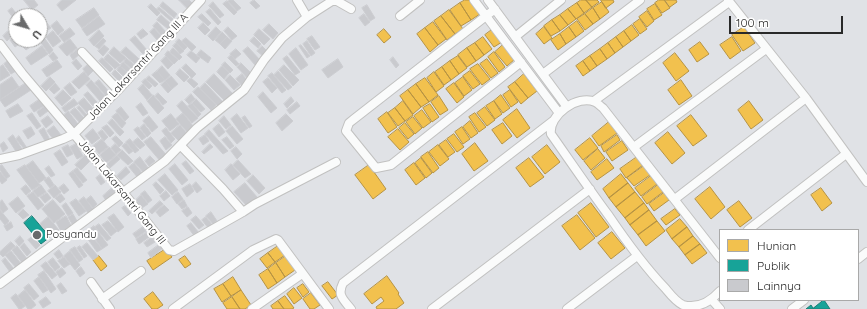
<!DOCTYPE html>
<style>
body{margin:0}
#map{position:relative;width:867px;height:309px;overflow:hidden;background:#e0e2e6;font-family:Quicksand,sans-serif}
canvas{display:block}
.legend{position:absolute;left:719px;top:229px;width:140px;height:72px;box-sizing:border-box;background:#fff;border:1px solid #a9a9a9;margin:0;padding:5px 7px;list-style:none;font-size:12px;color:#292929}
.legend li{display:flex;align-items:center;gap:8px;height:20px}
.legend b{width:20px;border:1px solid #a9a9a9}
.north{position:absolute;left:8px;top:8px;width:40px;height:40px;box-sizing:border-box;background:#fff;border:1px solid #a9a9a9;border-radius:50%;rotate:128deg;font-size:11px;font-weight:700;line-height:16px;text-align:center;color:#292929}
.north::after{content:'';display:block;margin:auto;width:14px;height:18px;background:#696a6b;clip-path:polygon(50% 0,100% 100%,50% 72%,0 100%)}
.scale{position:absolute;left:729px;top:16px;width:114px;height:18px;box-sizing:border-box;border:2px solid #292929;border-top:0;padding-left:5px;font-size:12px;line-height:14px;white-space:nowrap;color:#292929;-webkit-text-stroke:3px #fff;paint-order:stroke}
</style>
<div id="map">
<canvas width="867" height="309"></canvas>
<ul class="legend">
<li><b style="height:11px;background:#f2c14e"></b>Hunian</li>
<li><b style="height:11px;background:#17a398"></b>Publik</li>
<li><b style="height:11px;background:#c9cace"></b>Lainnya</li>
</ul>
<div class="north">U</div>
<div class="scale">100 m</div>
</div>
<script>
const context = document.querySelector('canvas').getContext('2d');
context.lineJoin = 'round';
function fillPath(path, color) {
  context.fillStyle = color;
  context.fill(path, 'evenodd');
}
function trace(path, color, width, dash) {
  context.strokeStyle = color;
  context.lineWidth = width;
  context.lineCap = dash ? 'butt' : 'round';
  context.setLineDash(dash || []);
  context.stroke(path);
}
function drawText(font, color, halo, rows, align = 'center') {
  context.font = font + ' Quicksand,sans-serif';
  context.lineWidth = 4;
  context.setLineDash([]);
  context.textBaseline = 'middle';
  context.strokeStyle = halo;
  context.fillStyle = color;
  for (const [text, x, y, turn = 0] of rows) {
    context.save();
    context.translate(x, y);
    context.rotate((+turn || 0) * Math.PI / 180);
    context.textAlign = isNaN(turn) ? turn : align;
    if (halo) context.strokeText(text, 0, 0);
    context.fillText(text, 0, 0);
    context.restore();
  }
}
const homes = new Path2D(`
 M465,0h6l9,14 -9,6 -11,-17z
 M581,0h5l6,7 -8,6 -7,-10z
 M586,0h11l2,2 -7,5z
 M601,0h12l1,2 -8,6z
 M659,0h5l6,8 -8,5 -7,-10z
 M665,0h11l1,2 -7,5z
 M602,2l7,10 -9,7 -7,-11z
 M460,3l11,17 -10,6 -11,-16z
 M577,3l7,10 -8,6 -8,-10z
 M655,4l7,11 -8,5 -7,-11z
 M593,8l7,11 -7,5 -8,-10z
 M568,9l8,10 -8,6 -8,-10z
 M449,10l14,19 -8,5 -14,-18z
 M647,11l7,10 -7,6 -8,-10z
 M585,14l8,10 -8,6 -8,-11z
 M560,15l8,10 -8,6 -8,-11z
 M441,16l14,18 -8,6 -13,-19z
 M640,19l7,10 -7,5 -7,-10z
 M552,20l8,11 -9,5 -7,-10z
 M577,21l7,10 -8,6 -7,-10z
 M433,22l13,17 -8,6 -13,-17z
 M632,25l7,10 -8,6 -7,-10z
 M544,27l8,11 -8,6 -8,-10z
 M569,27l7,10 -10,7 -6,-10z
 M744,27l11,16 -12,8 -11,-16z
 M425,28l13,17 -8,7 -13,-18z
 M384,29l7,8 -7,6 -7,-8z
 M493,29l9,13 -8,5 -9,-12z
 M624,31l7,10 -8,6 -7,-10z
 M560,34l6,10 -8,6 -7,-10z
 M483,37l9,12 -8,6 -9,-12z
 M616,37l7,10 -8,6 -7,-10z
 M732,37l9,14 -11,8 -10,-14z
 M700,42l9,12 -12,8 -8,-12z
 M475,43l9,12 -8,6 -9,-13z
 M608,43l7,10 -8,6 -7,-10z
 M503,45l12,14 -8,7 -12,-14z
 M467,48l9,13 -9,6 -9,-12z
 M600,49l7,10 -10,7 -7,-10z
 M494,52l11,15 -6,5 -11,-15z
 M675,53l14,18 -13,10 -13,-18z
 M458,56l9,12 -8,6 -9,-13z
 M590,56l7,10 -7,5 -7,-10z
 M487,59l11,14 -7,5 -11,-14z
 M450,61l9,13 -8,6 -9,-13z
 M583,61l7,10 -7,5 -7,-10z
 M478,64l12,15 -8,6 -12,-16z
 M442,67l9,13 -7,5 -9,-13z
 M470,71l10,13 -7,5 -10,-13z
 M434,72l10,14 -8,6 -9,-14z
 M524,74l13,17 -9,7 -13,-16z
 M463,77l9,13 -8,6 -9,-13z
 M425,78l13,17 -9,7 -13,-18z
 M681,80l11,16 -13,9 -11,-15z
 M515,82l13,16 -7,6 -13,-17z
 M454,83l10,14 -7,6 -11,-14z
 M416,84l13,18 -8,5 -13,-17z
 M408,90l13,17 -8,7 -13,-18z
 M510,90l8,12 -7,5 -8,-12z
 M501,95l9,13 -7,5 -9,-12z
 M439,96l9,14 -8,5 -9,-13z
 M403,101l10,14 -8,6 -10,-13z
 M494,101l8,13 -7,5 -9,-13z
 M749,101l14,19 -12,9 -13,-19z
 M430,104l9,13 -7,5 -9,-14z
 M485,107l10,13 -8,6 -10,-13z
 M395,108l10,13 -7,5 -10,-13z
 M517,109l13,19 -13,10 -14,-18z
 M422,110l9,12 -8,6 -9,-12z
 M387,112l10,15 -9,6 -10,-14z
 M475,113l11,14 -7,5 -10,-15z
 M691,115l16,21 -14,10 -16,-20z
 M413,117l9,11 -7,6 -9,-12z
 M470,121l8,12 -7,5 -8,-11z
 M609,122l8,11 -18,13 -7,-10z
 M405,123l9,11 -6,5 -9,-11z
 M503,123l9,13 -10,8 -10,-14z
 M462,127l8,12 -7,5 -8,-12z
 M398,129l11,13 -9,8 -12,-13z
 M668,132l17,21 -13,11 -17,-21z
 M454,134l10,13 -7,5 -10,-13z
 M617,135l3,5 -16,12 -3,-6z
 M590,138l8,10 -15,12 -8,-10z
 M446,140l9,12 -7,5 -9,-12z
 M622,141l6,9 -16,11 -6,-9z
 M475,143l13,18 -14,10 -12,-17z
 M438,145l11,14 -9,7 -11,-14z
 M547,145l13,17 -15,12 -13,-17z
 M598,149l7,9 -14,12 -7,-9z
 M428,152l11,16 -6,5 -12,-16z
 M637,157l6,8 -17,13 -6,-9z
 M421,158l11,15 -6,5 -11,-15z
 M529,158l15,19 -14,10 -14,-19z
 M607,159l7,9 -17,12 -6,-8z
 M414,163l11,15 -9,7 -11,-15z
 M369,165l17,24 -13,10 -18,-24z
 M644,166l6,9 -16,11 -7,-8z
 M621,174l7,9 -19,15 -6,-9z
 M651,176l6,8 -16,12 -6,-8z
 M628,183l7,9 -19,15 -7,-9z
 M658,185l5,7 -16,12 -5,-7z
 M710,187l15,20 -14,12 -16,-20z
 M821,188l11,15 -10,8 -11,-16z
 M635,192l9,11 -19,15 -9,-11z
 M664,193l5,7 -15,11 -5,-7z
 M739,201l13,17 -12,9 -13,-17z
 M591,203l18,24 -13,10 -18,-24z
 M644,203l5,7 -19,15 -5,-7z
 M675,209l5,6 -14,10 -5,-6z
 M649,210l8,11 -19,14 -8,-10z
 M577,215l18,23 -15,12 -18,-24z
 M680,219l7,8 -15,12 -6,-9z
 M657,221l8,10 -19,15 -8,-11z
 M687,227l6,9 -14,11 -7,-8z
 M612,232l13,16 -14,11 -13,-16z
 M693,236l7,8 -15,11 -6,-8z
 M700,244l7,9 -15,11 -7,-9z
 M278,246l7,9 -10,7 -7,-9z
 M166,249l6,8 -19,13 -6,-9z
 M268,253l7,9 -8,6 -7,-9z
 M99,256l8,10 -6,5 -8,-11z
 M185,256l6,8 -6,4 -6,-8z
 M286,256l9,14 -10,7 -9,-14z
 M276,263l9,14 -8,6 -9,-14z
 M268,269l9,14 -9,6 -9,-14z
 M387,276l12,17 -1,1 6,9 -8,6h-19l-1,-2 8,-6 -3,-4 -9,7 -8,-10z
 M233,277l8,13 -10,6 -8,-12z
 M328,282l10,13 -6,4 -10,-13z
 M223,284l8,12 -9,6 -8,-13z
 M303,284l6,8 -6,5 -6,-9z
 M294,288l8,10 -8,6 -7,-10z
 M241,290l10,15 -6,4h-5l-8,-12z
 M153,292l10,13 -6,4h-5l-8,-10z
 M311,293l9,12 -6,4h-4l-7,-10z
 M285,296l9,12 -2,1h-8l-6,-8z
 M232,297l8,12h-13l-4,-6z
 M278,301l6,8h-11l-2,-3z`);
fillPath(homes, '#f2c14e');
trace(homes, '#b69343', 1);
const public = new Path2D(`
 M32,216l18,21 -9,7 -17,-21z
 M824,300l6,9h-24l5,-4 2,3z`);
fillPath(public, '#17a398');
trace(public, '#1c7e77', 1);
const building = new Path2D(`
 M24,0h10l4,5 -6,5z
 M62,0h14l-14,11 -5,-6z
 M179,0h10l5,5 -5,5z
 M229,0h4l8,8 -4,3 -9,-10z
 M254,0l6,6 -4,3 -6,-6z
 M227,1l10,11 -3,3 -11,-11z
 M163,2l14,12 -3,4 -14,-12z
 M213,2l11,13 -4,3 -11,-12z
 M151,4l9,9 -3,3 -9,-9z
 M367,5l8,13 -5,3 -8,-13z
 M159,7l14,12 -2,2 -14,-12z
 M12,8l6,8 -4,3 -6,-8z
 M94,8l5,7 -17,13 -6,-8z
 M210,9l11,13 -3,3 -12,-13z
 M202,14l9,9 -3,3 -10,-9z
 M364,14l6,8 -5,4 -6,-8z
 M161,15l11,10 -4,4 -11,-9z
 M99,16l6,8 -18,12 -5,-7z
 M42,17l9,11 -6,4 -5,-6v-7z
 M57,21l7,9 -6,5 -7,-9z
 M157,22l9,10 -4,4 -9,-10z
 M203,23l7,7 -5,5 -7,-7z
 M269,24l9,9 -5,6 -10,-9z
 M216,27l5,5 -8,9 -5,-5z
 M228,27l9,9 -5,4 -8,-9z
 M70,28l5,6 -11,8 -5,-6z
 M154,28l7,8 -4,4 -7,-8z
 M143,29l5,5 -7,5 -4,-5z
 M259,29l11,10 -6,6 -10,-10z
 M99,30l5,6 -10,10 -5,-6z
 M8,31l4,5 -5,5 -4,-5z
 M53,31l8,10 -8,6 -7,-10z
 M40,32l13,18 -4,4 -10,-14z
 M222,32l5,5 -7,7 -5,-4z
 M16,36v4h3l2,3 -6,4 -5,-7z
 M135,36l12,14 -4,4 -13,-14z
 M312,36l8,11 -5,3 -8,-11z
 M227,37l5,4 -7,8 -5,-5z
 M254,37l7,7 -3,4 -8,-7z
 M103,38l3,3 -7,8 -4,-3z
 M186,38l10,9 -4,4 -10,-10z
 M70,39l7,9 -10,8 -8,-9z
 M179,39l8,8 -3,3 -8,-8z
 M30,40l8,1 -12,9 -4,-4z
 M307,41l8,12 -4,3 -8,-12z
 M176,43l8,8 -4,3 -7,-8z
 M104,45l5,4 -6,7 -5,-5z
 M301,45l9,11 -3,2 -8,-12z
 M42,46l6,8 -17,11 -5,-7z
 M262,46l6,6 -4,5 -7,-6z
 M114,47l12,11 -6,5 -11,-10z
 M126,47l13,12 -4,5 -14,-12z
 M248,47l12,13 -5,5 -12,-14z
 M173,48l9,9 -3,3 -9,-8z
 M296,48l12,17 -7,5 -12,-16z
 M78,49l3,4 -8,7 -3,-5z
 M236,49l5,5 -6,5 -5,-5z
 M201,50l10,8 -3,5 -11,-8z
 M168,51l10,9 -4,4 -9,-9z
 M191,51l9,7 -4,5 -9,-8z
 M53,52l5,6 -5,3 -4,-5z
 M108,54l12,11 -5,4 -11,-10z
 M231,55l8,9 -3,2 -8,-8z
 M166,56l7,8 -5,5 -7,-8z
 M287,56l13,16 -5,3 -12,-16z
 M393,57l6,8 -3,3 -6,-8z
 M102,58l11,11 -3,3 -11,-11z
 M126,58l11,9 -3,4 -10,-9z
 M76,59l6,7 -4,4 -6,-7z
 M338,59l5,8 -15,11 -6,-8z
 M9,60l7,11 -5,3 -7,-10z
 M57,60l5,7 -15,10 -5,-7z
 M91,62l5,6 -8,8 -5,-7z
 M123,62l11,10 -3,3 -11,-9z
 M225,62l8,8 -3,3 -8,-8z
 M241,63l13,13 -5,4 -12,-13z
 M186,64l10,10 -4,4 -10,-10z
 M3,65l7,10 -10,6v-14z
 M284,65l15,15 -6,6 -14,-16z
 M120,66l10,9 -4,4 -9,-9z
 M162,66l8,9 -5,5 -8,-9z
 M222,66l7,7 -5,6 -7,-7z
 M180,69l9,8 -5,5 -8,-8z
 M115,70l10,10 -3,4 -10,-10z
 M157,71l8,9 -5,3 -8,-8z
 M278,71l14,16 -4,3 -14,-15z
 M84,72l6,7 -11,10 -7,-7z
 M272,73l14,17 -4,3 -14,-17z
 M214,74l19,20 -8,7 -19,-19z
 M242,74l6,7 -6,5 -6,-7z
 M230,75l10,10 -6,5 -9,-10z
 M149,76l9,8 -3,3 -9,-8z
 M171,76l7,8 -6,5 -7,-8z
 M12,77l7,10 -19,13v-15z
 M50,77l5,5 -9,9 -5,-5z
 M191,78l7,6 -4,4 -7,-7z
 M268,78l9,10 -5,5 -9,-11z
 M145,79l7,7 -3,3 -7,-7z
 M91,80l14,16 -5,5 -14,-16z
 M99,80l11,13 -4,3 -11,-13z
 M165,81l7,8 -4,4 -7,-8z
 M26,83l5,7 -26,17 -5,-7z
 M55,83l5,6 -6,5 -5,-5z
 M70,83l7,9 -6,4 -7,-8z
 M205,83l18,19 -5,4 -18,-18z
 M143,84l9,11 -5,5 -9,-11z
 M198,87l18,18 -5,5 -18,-18z
 M63,90l8,8 -9,8 -7,-8z
 M88,92l9,10 -4,4 -9,-11z
 M263,92l14,16 -6,5 -13,-16z
 M158,93l9,9 -4,3 -8,-9z
 M191,94l4,5 -6,5 -4,-4z
 M153,95l11,13 -6,6 -11,-13z
 M291,97l3,4 -7,7 -3,-4z
 M84,98l11,13 -5,5 -12,-13z
 M40,99l5,6 -11,7 -4,-6z
 M74,99l4,5 -13,8 -3,-4z
 M196,99l9,10 -4,3 -9,-9z
 M182,101l16,17 -6,5 -15,-17z
 M297,102l3,4 -10,8 -3,-4z
 M141,103l7,10 -5,3 -7,-9z
 M192,103l9,11 -3,3 -10,-11z
 M18,104l5,7 -13,7 -4,-7z
 M45,106l3,5 -8,6 -3,-5z
 M79,106l9,10 -2,2 -9,-10z
 M121,107l8,10 -4,4 -9,-10z
 M75,108l11,12 -5,4 -11,-12z
 M68,111l10,13 -4,3 -10,-12z
 M32,113l9,13 -4,3 -10,-13z
 M117,113l9,10 -4,5 -10,-11z
 M183,113l10,13 -6,6 -11,-13z
 M171,114l8,10 -9,7 -8,-10z
 M237,114l11,14 -7,5 -10,-14z
 M286,114l7,7 -11,10 -6,-8z
 M48,116l5,6 -7,6 -5,-7z
 M149,116l9,11 -6,5 -9,-11z
 M224,116l7,9 -5,4 -7,-8z
 M245,116l7,10 -3,2 -7,-10z
 M112,119l12,13 -4,4 -12,-13z
 M144,124l7,9 -4,4 -7,-9z
 M219,124l6,8 -6,5 -6,-8z
 M107,125l7,8 -4,4 -8,-9z
 M180,125l8,10 -8,7 -9,-9z
 M54,126l7,9 -7,5 -7,-9z
 M232,126l11,13 -6,5 -11,-13z
 M31,127l4,7 -7,5 -5,-8z
 M138,127l8,10 -4,3 -8,-10z
 M44,128l7,14 -4,2 -8,-13z
 M166,128l9,11 -4,4 -9,-12z
 M93,129l7,9 -8,6 -7,-8z
 M102,130l6,7 -4,4 -6,-8z
 M209,130l19,21 -5,3 -18,-20z
 M13,135l9,14 -5,4 -9,-14z
 M205,135l4,6 -6,4 -4,-6z
 M19,136l8,12 -2,2 -9,-11z
 M116,136l7,7 -4,4 -7,-8z
 M151,137l17,20 -7,5 -17,-20z
 M165,137l7,8 -6,5 -6,-9z
 M227,137l7,9 -4,3 -8,-9z
 M138,138l7,7 -5,4 -7,-7z
 M102,139l6,8 -9,7 -6,-8z
 M130,139l9,11 -4,3 -9,-11z
 M4,142l4,6 -5,4 -3,-7z
 M126,143l7,8 -4,3 -7,-8z
 M76,144l7,12 -6,3 -7,-12z
 M115,144l6,6 -5,4 -5,-6z
 M210,144l3,3 -9,7 -2,-2z
 M68,145l5,9 -6,3 -5,-9z
 M109,147l7,8 -10,8 -6,-8z
 M236,147l6,7 -5,5 -6,-8z
 M60,150l8,12 -6,4 -8,-12z
 M122,150l11,11 -5,4 -11,-10z
 M86,154l5,6 -10,10 -6,-5z
 M117,155l3,4 -10,9 -3,-4z
 M150,156l5,5 -6,5 -4,-5z
 M140,157l9,12 -5,4 -10,-11z
 M238,160l13,14 -6,4 -12,-13z
 M33,161l13,17 -7,5 -13,-17z
 M186,161l8,10 -4,3 -8,-10z
 M134,163l9,11 -5,4 -9,-11z
 M175,164l13,16 -6,5 -13,-16z
 M231,164l9,10 -7,6 -8,-10z
 M2,165l8,11 -4,3 -6,-9v-4z
 M25,165l15,20 -8,5 -15,-20z
 M49,166l6,9 -4,2 -6,-8z
 M126,167l4,5 -9,8 -4,-4z
 M77,168l10,12 -4,3 -10,-12z
 M73,171l10,14 -4,3 -10,-14z
 M0,172l7,8 -5,4 -2,-3z
 M165,174l13,16 -6,5 -14,-15z
 M100,175l5,7 -4,3 -5,-7z
 M253,175l12,13 -6,6 -12,-13z
 M49,177l5,8 -4,3 -6,-8z
 M156,182l8,8 -4,4 -7,-9z
 M196,182l6,7 -5,4 -5,-7z
 M245,183l12,14 -10,9 -13,-14z
 M64,184l5,6 -5,4 -5,-6z
 M190,184l4,7 -7,6 -5,-8z
 M26,185l5,6 -5,4 -5,-6z
 M41,185l5,7 -8,5 -5,-6z
 M55,185l6,7 -7,6 -6,-7z
 M112,188l5,6 -10,8 -4,-6z
 M145,191l7,9 -4,3 -7,-9z
 M166,191l4,5 -6,5 -4,-5z
 M33,192l11,13 -6,5 -11,-14z
 M178,192l5,7 -6,5 -5,-7z
 M47,193l4,5 -6,5 -5,-6z
 M61,194l4,5 -5,4 -5,-5z
 M141,195l7,9 -6,4 -6,-8z
 M91,196l6,8 -4,4 -7,-8z
 M18,197l7,9 -9,7 -7,-9z
 M84,197l9,12 -5,4 -9,-12z
 M76,199l10,12 -7,5 -9,-13z
 M2,200l6,9 -5,4 -3,-4v-7z
 M53,200l12,14 -11,9 -12,-14z
 M184,200l3,6 -5,3 -4,-5z
 M160,201l3,3 -11,10 -3,-3z
 M66,203l7,10 -5,3 -6,-10z
 M164,205l5,5 -9,7 -4,-5z
 M125,206l6,7 -3,3 -6,-8z
 M188,207l4,6 -5,4 -5,-6z
 M23,209l6,6 -6,4 -5,-5z
 M0,210l9,11 -4,4 -5,-6z
 M211,212l6,9 -4,3 -7,-8z
 M73,214l4,7 -5,3 -4,-7z
 M114,214l10,13 -6,5 -10,-14z
 M66,216l7,13 -10,6 -7,-13z
 M196,216l8,9 -5,4 -8,-9z
 M48,217l11,13 -8,6 -11,-12z
 M206,217l7,9 -4,3 -7,-9z
 M108,221l9,10 -6,5 -9,-11z
 M11,222l2,5 -6,4 -3,-5z
 M191,223l8,10 -4,4 -8,-11z
 M99,224l12,14 -4,3 -12,-14z
 M94,226l14,19 -6,4 -13,-19z
 M143,227l3,4 -10,7 -3,-4z
 M149,231l3,4 -13,9 -3,-5z
 M91,235l11,14 -5,3 -10,-14z
 M20,236l4,5 -5,5 -4,-5z
 M32,237l8,8 -4,4 -8,-9z
 M152,237l3,5 -8,5 -3,-4z
 M11,242l4,4 -12,11 -3,-3v-2z
 M24,243l7,9 -4,4 -7,-9z
 M87,243l11,13 -5,4 -11,-13z
 M160,244l3,4 -12,10 -3,-5z
 M17,246l11,14 -5,4 -11,-14z
 M80,246l7,10 -3,2 -7,-10z
 M75,247l8,12 -4,3 -9,-12z
 M59,250l4,6 -5,3 -4,-5z
 M11,251l11,14 -5,4 -12,-14z
 M70,251l10,14 -5,5 -11,-14z
 M64,257l6,7 -6,4 -6,-7z
 M5,258l9,11 -4,3 -8,-11z
 M53,258l7,9 -5,4 -7,-9z
 M46,262l11,13 -5,4 -11,-13z
 M81,267l4,6 -5,4 -4,-6z
 M62,268l4,5 -6,5 -4,-6z
 M44,271l12,18 -5,4 -13,-18z
 M39,277l9,13 -5,3 -9,-12z
 M61,283l6,8 -5,3 -5,-8z
 M29,284l10,12 -5,4 -10,-12z
 M25,290l11,15 -5,4h-3l-10,-13z
 M16,294l9,12 -4,3h-2l-8,-11z
 M46,297l5,6 -8,5 -4,-6z`);
fillPath(building, '#c9cace');
trace(building, '#cccdd1', 1);
const minor = new Path2D(`
 M297,0l10,17
 M474,0l85,113
 M488,0l79,107
 M728,0l78,98 61,84
 M495,9l-141,110 -5,4 -3,8 30,37 15,-3 130,-103
 M400,16l20,-16
 M515,37l46,-37
 M0,44l22,29 101,119 46,58 5,1 69,-39 12,-8 81,-42
 M82,52l36,38
 M543,74l97,-74
 M594,101l135,-99
 M181,146l42,43 20,23
 M634,147l132,-98
 M0,159l19,-4 44,-16 11,-5 44,-44 83,-90
 M675,199l131,-101
 M748,230l98,-76
 M720,258l-117,-150c-3,-2 -5,-5 -8,-6 -17,-8 -47,13 -44,32 19,27 38,55 58,82 17,25 35,50 56,72 5,6 11,14 18,17 15,4 27,-3 37,-14
 M858,259l9,-7
 M91,282l19,27
 M0,284l165,-123 32,-33 47,-38 20,-30 18,-22 25,-21 25,-16h5l14,8
 M102,299l39,-28
 M712,300l8,9
 M173,309l80,-59 23,-11 2,1 51,69
 M252,309l50,-35
 M351,309c-8,-10 -14,-14 -8,-26l210,-162
 M432,309l158,-120
 M567,309l70,-53
 M792,309l12,-9`);
trace(minor, '#c1c1c0', 10);
trace(minor, '#fafbfb', 8);
for (const [x, y, r, color] of [
 [37,235,5,"#696a6b"]
]) {
  const dot = new Path2D();
  dot.arc(x, y, r, 0, 2 * Math.PI);
  context.fillStyle = color;
  context.fill(dot);
  trace(dot, '#fff', 1.5);
}
drawText('11px', '#292929', '#fff', [
 ["Jalan Lakarsantri Gang III A",138,67,-47],
 ["Jalan Lakarsantri Gang III",122,192,51]
]);
drawText('11px', '#292929', '#fff', [
 ["Posyandu",46,235]
], 'left');
</script>
